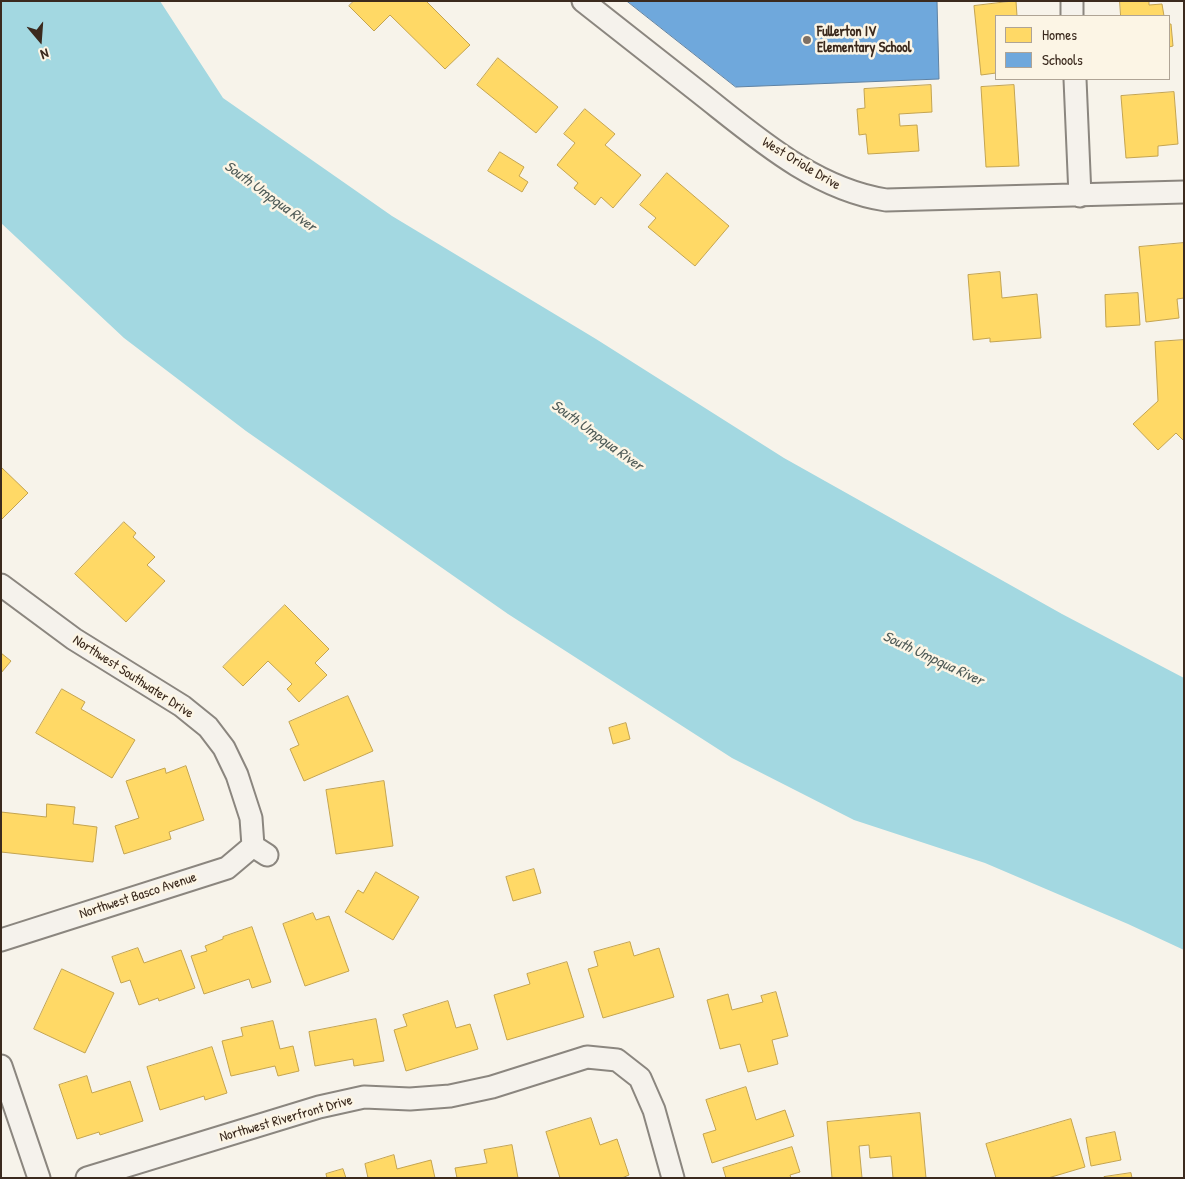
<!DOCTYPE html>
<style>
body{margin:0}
#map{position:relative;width:1185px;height:1179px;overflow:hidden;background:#f7f3ea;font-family:"Patrick Hand",sans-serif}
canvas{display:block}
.frame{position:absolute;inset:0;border:2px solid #3b2a1e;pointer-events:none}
.legend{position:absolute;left:995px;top:15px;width:175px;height:65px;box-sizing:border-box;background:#fcf5e5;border:1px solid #afa495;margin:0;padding:6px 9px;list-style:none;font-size:15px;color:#3b2a1e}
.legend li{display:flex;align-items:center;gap:10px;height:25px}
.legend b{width:25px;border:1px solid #afa495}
.north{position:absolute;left:15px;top:15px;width:50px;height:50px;-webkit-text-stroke:4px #fcf5e5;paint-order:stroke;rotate:162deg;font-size:14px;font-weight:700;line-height:20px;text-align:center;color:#3b2a1e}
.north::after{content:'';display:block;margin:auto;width:18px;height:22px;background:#3b2a1e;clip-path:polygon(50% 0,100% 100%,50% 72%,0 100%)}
</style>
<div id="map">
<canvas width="1185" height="1179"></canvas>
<div class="frame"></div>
<ul class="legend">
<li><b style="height:14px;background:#ffd966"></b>Homes</li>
<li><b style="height:14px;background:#6fa8dc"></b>Schools</li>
</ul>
<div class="north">N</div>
</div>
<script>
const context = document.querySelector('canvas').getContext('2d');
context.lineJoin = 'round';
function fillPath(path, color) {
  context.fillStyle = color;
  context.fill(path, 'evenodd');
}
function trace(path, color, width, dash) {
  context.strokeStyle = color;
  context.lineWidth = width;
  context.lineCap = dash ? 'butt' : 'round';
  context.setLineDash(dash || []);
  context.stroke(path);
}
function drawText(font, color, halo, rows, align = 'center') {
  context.font = font + ' "Patrick Hand",sans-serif';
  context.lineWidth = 5;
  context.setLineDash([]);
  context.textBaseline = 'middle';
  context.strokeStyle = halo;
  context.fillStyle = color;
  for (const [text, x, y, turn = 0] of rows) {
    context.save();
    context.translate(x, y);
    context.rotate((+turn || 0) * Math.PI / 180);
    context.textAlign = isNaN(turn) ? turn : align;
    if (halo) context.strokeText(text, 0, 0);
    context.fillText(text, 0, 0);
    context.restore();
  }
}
fillPath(new Path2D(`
 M1,1h159l63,97 169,118 204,123 188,119 278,156 122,64v272l-56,-26 -143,-61 -131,-43 -122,-62 -224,-144 -262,-183 -122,-93 -123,-115z`), '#a3d8e1');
const homes = new Path2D(`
 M354,1h72l44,44 -25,24 -55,-54 -16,16 -25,-25z
 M1016,1l1,15h-21v57l-15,2 -7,-69z
 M1120,1h29v4l13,-1 2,12h-43z
 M1169,24h2l2,22 -4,1z
 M498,58l60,49 -22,26 -59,-48z
 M931,85l1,27 -33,2 1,12 17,-1 2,26 -51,3 -2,-20 -7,1 -2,-26 8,-1 -1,-19z
 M1014,85l5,81 -33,1 -5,-80z
 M1174,92l4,52 -20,2v10l-32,2 -5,-62z
 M585,109l30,25 -10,11 36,30 -28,33 -12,-11 -6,8 -21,-17 4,-5 -21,-18 18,-22 -11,-9z
 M500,152l24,15 -5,9 9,6 -6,10 -34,-21z
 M667,173l62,53 -34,40 -47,-39 8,-9 -16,-13z
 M1184,243v55l-7,1 2,19 -33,4 -7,-75z
 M1000,272l2,26 35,-4 4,44 -51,4v-4l-17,2 -5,-65z
 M1138,293l2,32 -34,2 -1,-32z
 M1184,340v101l-8,-8 -18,17 -25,-26 25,-23 -3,-59z
 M1,467l27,26 -27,27z
 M124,522l12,11 -3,4 22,20 -8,8 18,16 -39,41 -51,-48z
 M285,605l44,44 -14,14 12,12 -28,27 -12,-13 5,-5 -24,-23 -25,25 -20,-19z
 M1,653l10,8 -10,12z
 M62,689l23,13 -4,7 54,31 -23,38 -76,-45z
 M348,696l25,55 -69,30 -14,-32 9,-4 -10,-23z
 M626,723l4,16 -17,5 -4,-16z
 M186,766l18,54 -35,12 2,7 -47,15 -9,-28 24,-8 -13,-37 39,-13 1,5z
 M384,781l9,65 -57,8 -10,-64z
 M47,804l28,3 -2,17 24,3 -4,35 -92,-10v-40l45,5z
 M534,869l7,24 -28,8 -7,-24z
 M376,872l43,25 -26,43 -48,-28 13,-22 5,3z
 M313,913l3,7 13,-4 20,55 -44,15 -22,-62z
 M252,927l19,55 -19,6 -3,-9 -45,15 -13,-38 16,-5 -2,-5 18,-7v-2z
 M630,942l4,14 25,-8 15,49 -71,21 -15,-49 10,-3 -4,-14z
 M138,948l6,15 37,-13 14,38 -36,13 -1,-3 -19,7 -9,-25 -9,3 -9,-26z
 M567,962l17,55 -77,23 -13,-45 36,-11 -3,-10z
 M62,969l52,24 -29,60 -51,-24z
 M776,992l12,44 -16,4 6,24 -30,8 -8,-28 -20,5 -13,-49 21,-6 4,16 31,-8 -2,-6z
 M448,1001l8,27 14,-4 8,25 -72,22 -12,-41 13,-4 -4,-11z
 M376,1019l8,42 -30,5 -1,-7 -38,7 -6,-34z
 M273,1021l7,28 13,-3 6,25 -21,5 -3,-10 -44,10 -9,-35 21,-5 -2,-8z
 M212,1047l15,46 -22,7 -1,-4 -44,14 -13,-43z
 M87,1076l5,17 38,-12 13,40 -43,14 -1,-3 -22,7 -18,-54z
 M746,1087l10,33 29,-10 9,26 -82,27 -9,-29 13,-4 -10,-30z
 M920,1113l6,65h-33l-2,-22 -21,2 -1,-13 -10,1 3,32h-30l-5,-56z
 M591,1118l9,27 17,-6 12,36 -7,3h-62l-14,-46z
 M1071,1119l14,48 -37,11h-52l-10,-34z
 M1115,1132l6,28 -30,6 -5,-28z
 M512,1145l6,33h-61l-2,-10 32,-5 -3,-13z
 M792,1147l8,25 -10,3 1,3h-65l-3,-10z
 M394,1155l3,14 34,-9 4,18h-67l-3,-14z
 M343,1169l3,9h-19l-1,-4z
 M1131,1173l1,5h-28v-1z`);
fillPath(homes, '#ffd966');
trace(homes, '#c4a450', 1);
const schools = new Path2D(`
 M627,1h310l2,78 -203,8z`);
fillPath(schools, '#6fa8dc');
trace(schools, '#5f82a3', 1);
const minor = new Path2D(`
 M583,1c39,31 78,61 117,92 56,44 114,96 186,107l298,-8
 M1072,1v15
 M1075,79l5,117
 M1,585l73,54 108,67 26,21 16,21 13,27 14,43 2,28
 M1,940l226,-72 26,-22 14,9
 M1,1066l38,112
 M87,1178l232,-71 45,-10 46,2 40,-3 42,-9 95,-30 30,3 23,18 14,32 19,68`);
trace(minor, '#8b867f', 25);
trace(minor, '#f5f2ec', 21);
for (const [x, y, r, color] of [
 [807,40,5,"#7d7065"]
]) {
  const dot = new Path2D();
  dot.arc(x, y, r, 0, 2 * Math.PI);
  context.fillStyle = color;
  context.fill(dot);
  trace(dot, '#fcf5e5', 2);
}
drawText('bold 14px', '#3b2a1e', '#fcf5e5', [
 ["Fullerton IV",817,32],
 ["Elementary School",817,48]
], 'left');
drawText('14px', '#3b2a1e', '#fcf5e5', [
 ["West Oriole Drive",801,164,31],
 ["Northwest Southwater Drive",133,677,33],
 ["Northwest Basco Avenue",138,896,-18],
 ["Northwest Riverfront Drive",286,1119,-16]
]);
drawText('italic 15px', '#4f5b57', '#fcf5e5', [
 ["South Umpqua River",270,197,36],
 ["South Umpqua River",597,436,36],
 ["South Umpqua River",933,659,25]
]);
</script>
